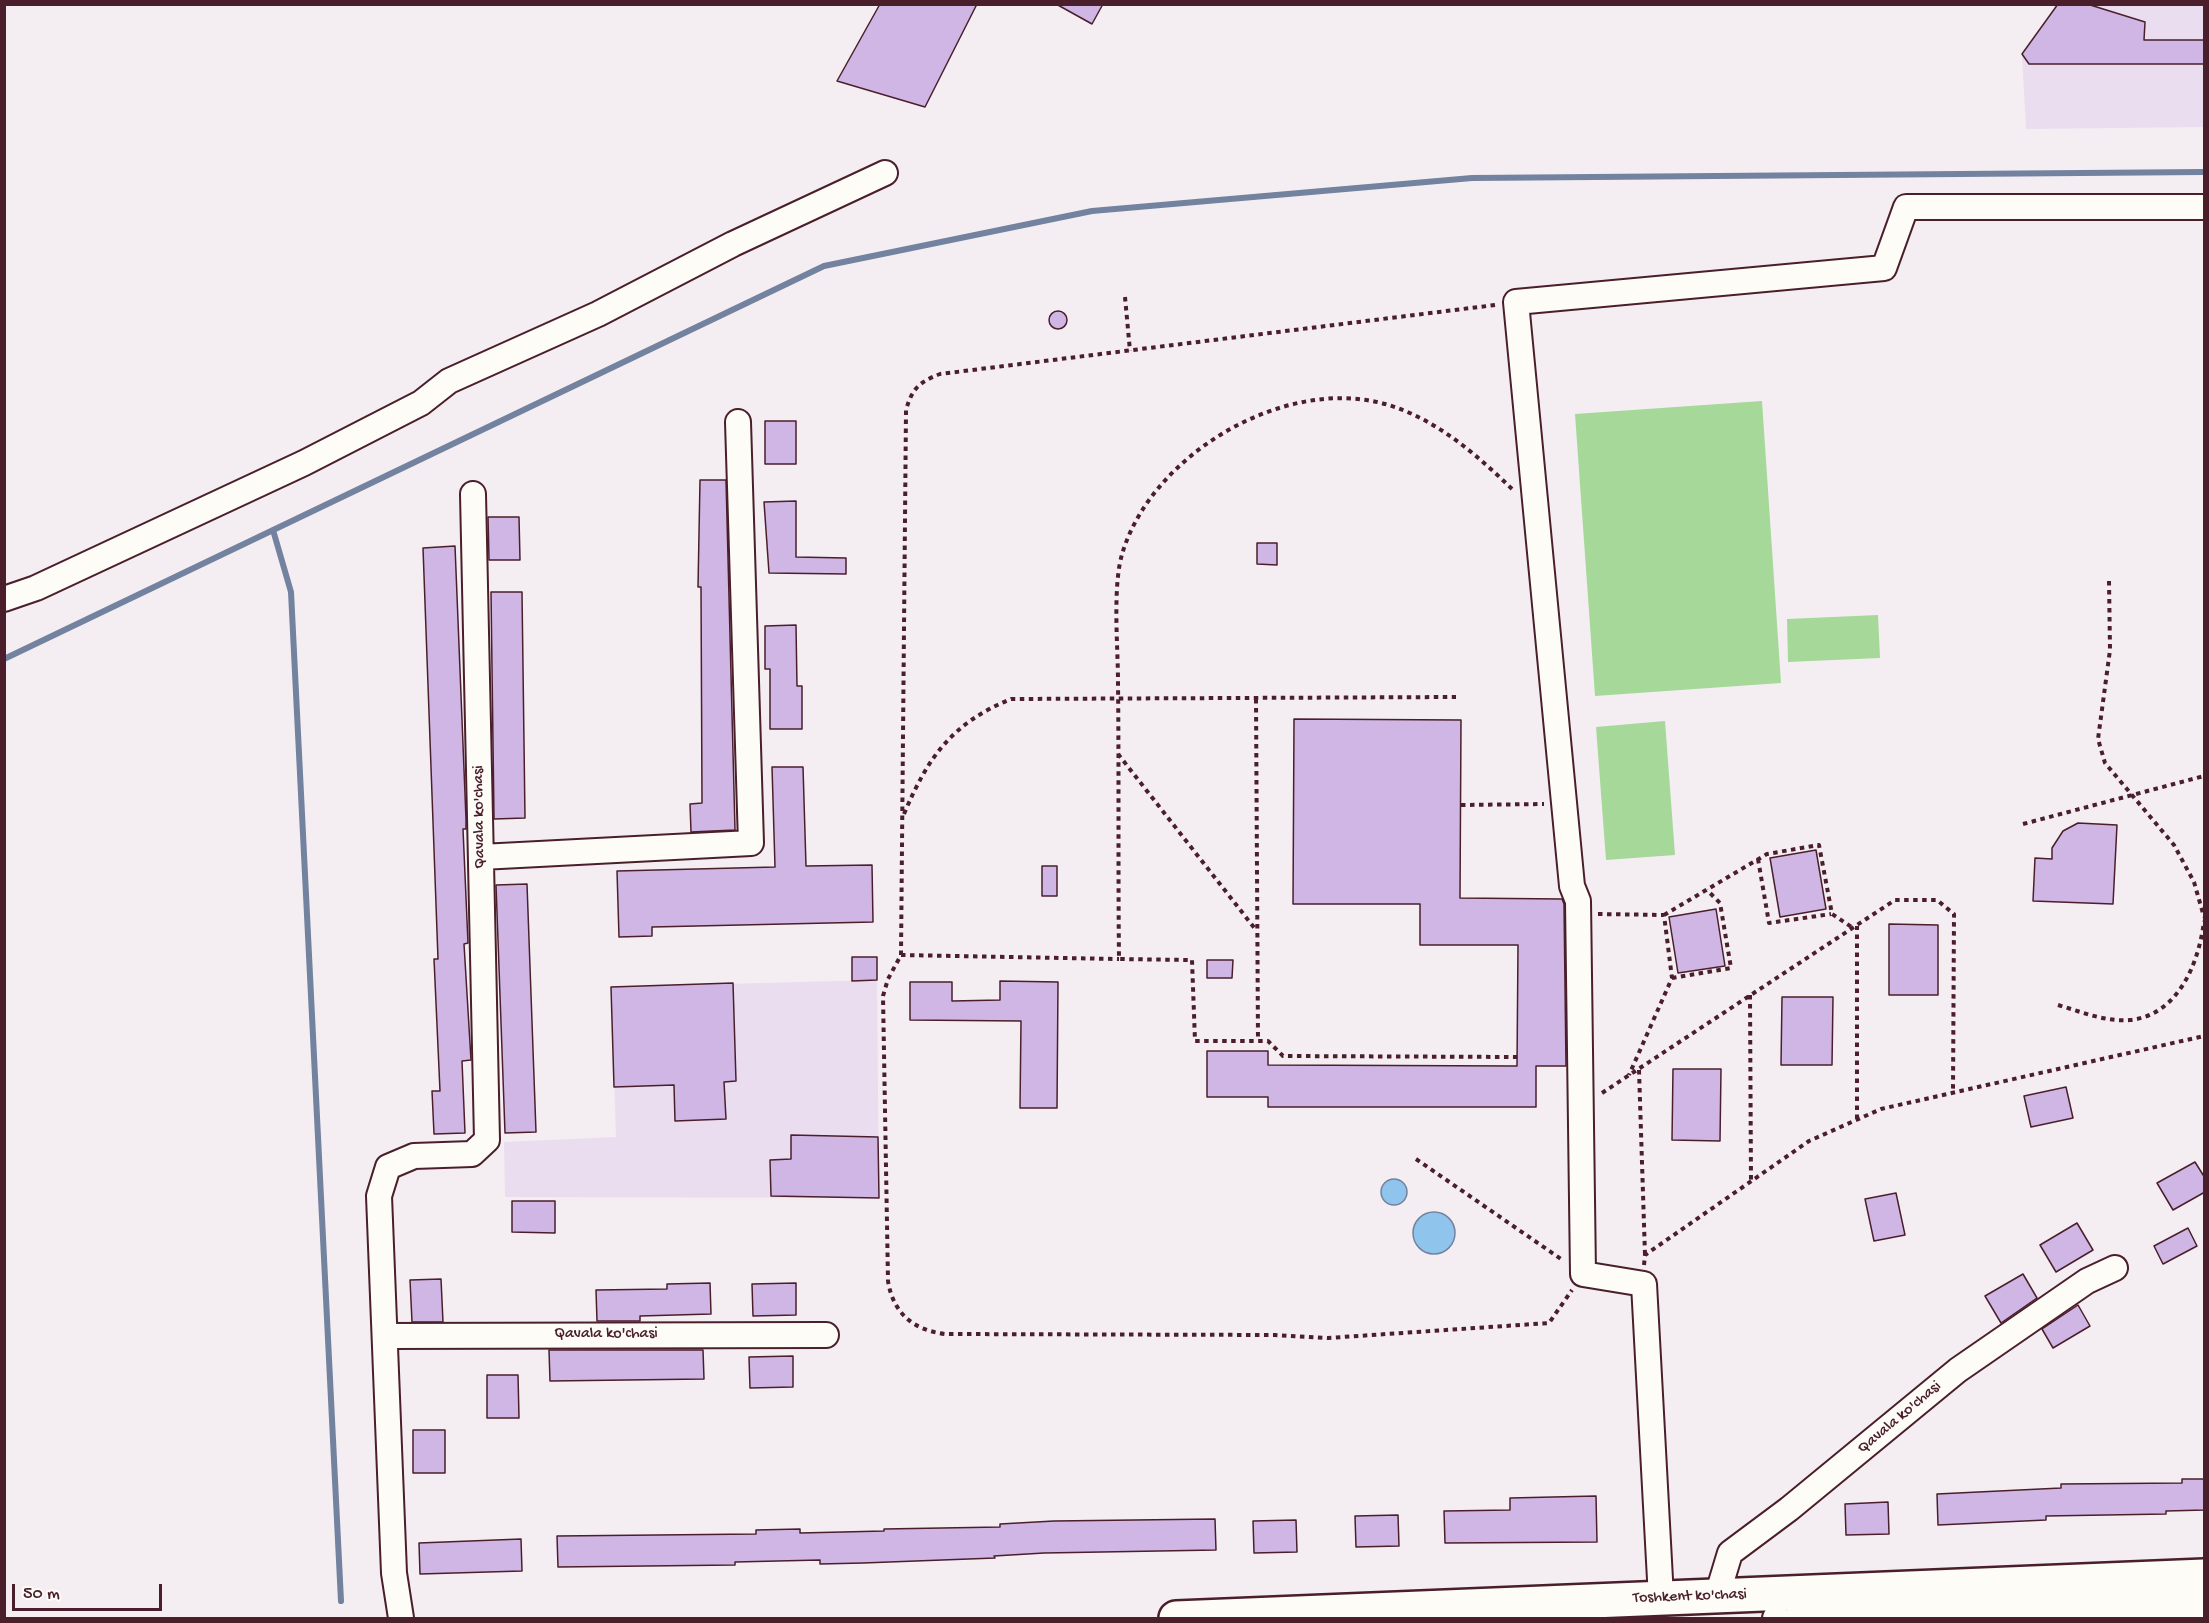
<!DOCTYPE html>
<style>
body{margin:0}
#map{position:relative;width:2209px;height:1623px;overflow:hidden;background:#f4eef3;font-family:"Gochi Hand",sans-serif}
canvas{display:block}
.frame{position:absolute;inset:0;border:6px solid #4a1f2b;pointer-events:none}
.scale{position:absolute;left:12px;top:1584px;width:150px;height:27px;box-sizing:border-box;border:3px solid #4a1f2b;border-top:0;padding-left:8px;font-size:18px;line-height:21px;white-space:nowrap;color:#4a1f2b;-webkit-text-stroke:4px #fdfcf7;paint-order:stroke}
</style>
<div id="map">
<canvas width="2209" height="1623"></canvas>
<div class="frame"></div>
<div class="scale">50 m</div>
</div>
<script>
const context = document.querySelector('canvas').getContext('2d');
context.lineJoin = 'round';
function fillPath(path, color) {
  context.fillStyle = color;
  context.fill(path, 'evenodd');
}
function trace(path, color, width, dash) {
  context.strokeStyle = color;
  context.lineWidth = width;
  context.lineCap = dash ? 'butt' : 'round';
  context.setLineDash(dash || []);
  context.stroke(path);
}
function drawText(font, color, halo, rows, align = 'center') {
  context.font = font + ' "Gochi Hand",sans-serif';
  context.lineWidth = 4.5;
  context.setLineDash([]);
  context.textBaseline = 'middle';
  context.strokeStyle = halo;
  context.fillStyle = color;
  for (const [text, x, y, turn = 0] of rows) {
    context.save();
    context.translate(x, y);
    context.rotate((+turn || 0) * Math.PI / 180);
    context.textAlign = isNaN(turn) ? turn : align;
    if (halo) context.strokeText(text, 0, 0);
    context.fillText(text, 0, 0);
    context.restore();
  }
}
fillPath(new Path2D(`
 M2058,5h146v122l-178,2 -4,-75z
 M877,980l2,218 -374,-1 -1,-55 112,-5 -5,-150z`), '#e9ddef');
fillPath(new Path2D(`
 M1762,401l19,282 -186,13 -20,-282z
 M1878,615l2,43 -92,4 -1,-43z
 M1665,721l10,134 -69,5 -10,-133z`), '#a6d89a');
const water = new Path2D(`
 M1381 1192a13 13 0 1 1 26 0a13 13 0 1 1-26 0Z
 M1413 1233a21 21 0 1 1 42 0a21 21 0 1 1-42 0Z`);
fillPath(water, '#8fc4ec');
trace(water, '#73829f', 1.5);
trace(new Path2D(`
 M273,530l18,62 50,1009
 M4,659l820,-393 268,-55 380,-33 732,-6`), '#73829f', 6);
const building = new Path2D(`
 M880,4h97l-52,103 -88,-26z
 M1056,4h47l-11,20z
 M2058,4h29l58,18 -1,18h61v24h-176l-7,-10z
 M1049 320a9 9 0 1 1 18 0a9 9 0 1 1-18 0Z
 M765,421h31v43h-31z
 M700,480h26l9,350 -44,2 -1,-28 12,-1 -1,-216h-3z
 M796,501v56l50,1v16l-77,-1 -5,-71z
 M488,517h31l1,43h-31z
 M1257,543h20v22l-20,-1z
 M455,546l11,273v10h-3l5,114 -4,1 7,116 -9,1 3,72 -31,1 -2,-43h8l-6,-132h4l-15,-411z
 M491,592h31l3,226 -31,1z
 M796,625l1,61h5v43h-32v-60h-5v-43z
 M1294,719l167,1 -1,178 102,1 2,5 2,162h-30v41h-268v-10h-61v-46h61v14l249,1 1,-121h-98v-41h-127z
 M772,767h31l3,99 66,-1 1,57 -221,5v9l-33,1 -2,-66 158,-4z
 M2078,823l39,2 -4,79 -80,-3 2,-43 17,1v-11l11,-17z
 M1816,850l10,59 -46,8 -10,-59z
 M1042,866h15v30h-15z
 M527,884l9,248 -31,1 -9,-248z
 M1716,909l9,57 -47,7 -9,-56z
 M1889,924l49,1v70h-49z
 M852,957h25v23l-25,1z
 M1207,960h26l-1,18h-25z
 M1000,981l58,1 -1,126h-37l1,-87 -111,-1v-38h42v19l48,-1z
 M733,983l3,98 -12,1 2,37 -51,2 -1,-36 -60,2 -3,-100z
 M1782,997h51l-1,68h-51z
 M1673,1069h48l-1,72 -48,-1z
 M2066,1087l7,31 -42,9 -7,-31z
 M791,1135l87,2 1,61 -108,-2 -1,-36 21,-1z
 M2195,1162l10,16v14l-32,18 -16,-27z
 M1896,1193l9,42 -31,6 -9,-42z
 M512,1201h43v32l-43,-1z
 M2077,1223l16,27 -37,22 -16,-27z
 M2188,1228l9,18 -34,18 -9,-18z
 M2023,1274l14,24 -36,25 -16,-27z
 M441,1279l2,43h-31l-2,-42z
 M710,1283l1,31 -71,2v5h-43l-1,-31 71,-1v-5z
 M796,1283v32l-43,1 -1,-32z
 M2078,1305l12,21 -37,22 -11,-19z
 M549,1350h154l1,29 -154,2z
 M793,1356v31l-43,1 -1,-31z
 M487,1375h31l1,43h-32z
 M413,1430h32v43h-32z
 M2182,1479h23v31l-39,1v3l-120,2v4l-108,5 -1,-31 124,-6v-4l121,-1z
 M1596,1496l1,46 -152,1 -1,-32 66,-1v-12z
 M1888,1502l1,32 -43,1 -1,-31z
 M1398,1515l1,31 -43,1 -1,-31z
 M1215,1519l1,31 -172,3 -50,3 1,2 -132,5 -43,1v-4l-85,2v3l-177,2 -1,-31 199,-2v-4l44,-1v4l84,-2v-2l116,-2v-3l54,-3z
 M1296,1520l1,32 -43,1 -1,-32z
 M521,1539l1,32 -102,3 -1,-31z`);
fillPath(building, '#cfb6e5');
trace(building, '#4a1f2b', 1.5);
const minor = new Path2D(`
 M4,599l32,-11 268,-125 117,-60 28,-22 149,-67 135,-70 152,-71
 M481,857l270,-14 -13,-421
 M385,1336l441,-1
 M1717,1596l13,-43 59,-44 169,-139 129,-89 28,-13
 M1661,1598l-17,-314 -61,-10 -5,-373 -6,-15 -56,-584 368,-34 22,-61h298
 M401,1618l-7,-45 -15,-377 9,-29 26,-11 58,-2 15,-14 -14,-646
 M1775,1618l1,-2`);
const highway = new Path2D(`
 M1802,1615l402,-14
 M1176,1618l1028,-42`);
trace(minor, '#4a1f2b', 28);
trace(highway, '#4a1f2b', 38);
trace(new Path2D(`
 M1125,297l5,54
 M1495,305l-555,69c-21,8 -28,15 -34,36l-5,545 -13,24 -5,17 5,285c5,32 25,49 57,53l330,1 53,3 221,-15 23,-33
 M1512,489c-36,-35 -77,-71 -127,-85 -100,-28 -231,49 -262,147 -11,33 -5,95 -5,131 1,93 0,185 1,277l73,1 3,81h73l15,15 234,1
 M2109,581l1,69 -12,89 7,24 69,82 20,37 10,35
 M1256,699l2,342
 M1118,754l138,176
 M1461,805l83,-1
 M904,814c24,-57 48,-91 107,-115l445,-2
 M2023,824l181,-48
 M1758,859l11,64 62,-9
 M1598,914l66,1 8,63 -43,97
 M1664,915l103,-61 52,-9 13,69 21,14
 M901,955l218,4
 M1672,978l59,-10 -11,-65 -13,-13
 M1750,995l1,187
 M2058,1005c24,7 47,17 72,15 49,-5 69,-58 74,-99
 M1639,1070l6,185
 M1602,1093l293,-193h42l17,14 -1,179
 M1857,1119v-193
 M1416,1159l145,100
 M1644,1265l1,-10 164,-114 72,-32 323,-73`), '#4a1f2b', 4, [4.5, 4.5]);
trace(minor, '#fdfcf7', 24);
trace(highway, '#fdfcf7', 33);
drawText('16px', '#4a1f2b', '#fdfcf7', [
 ["Qavala ko'chasi",480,817,-91],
 ["Qavala ko'chasi",606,1335],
 ["Qavala ko'chasi",1900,1418,-40],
 ["Toshkent ko'chasi",1690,1597,-2]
]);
</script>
